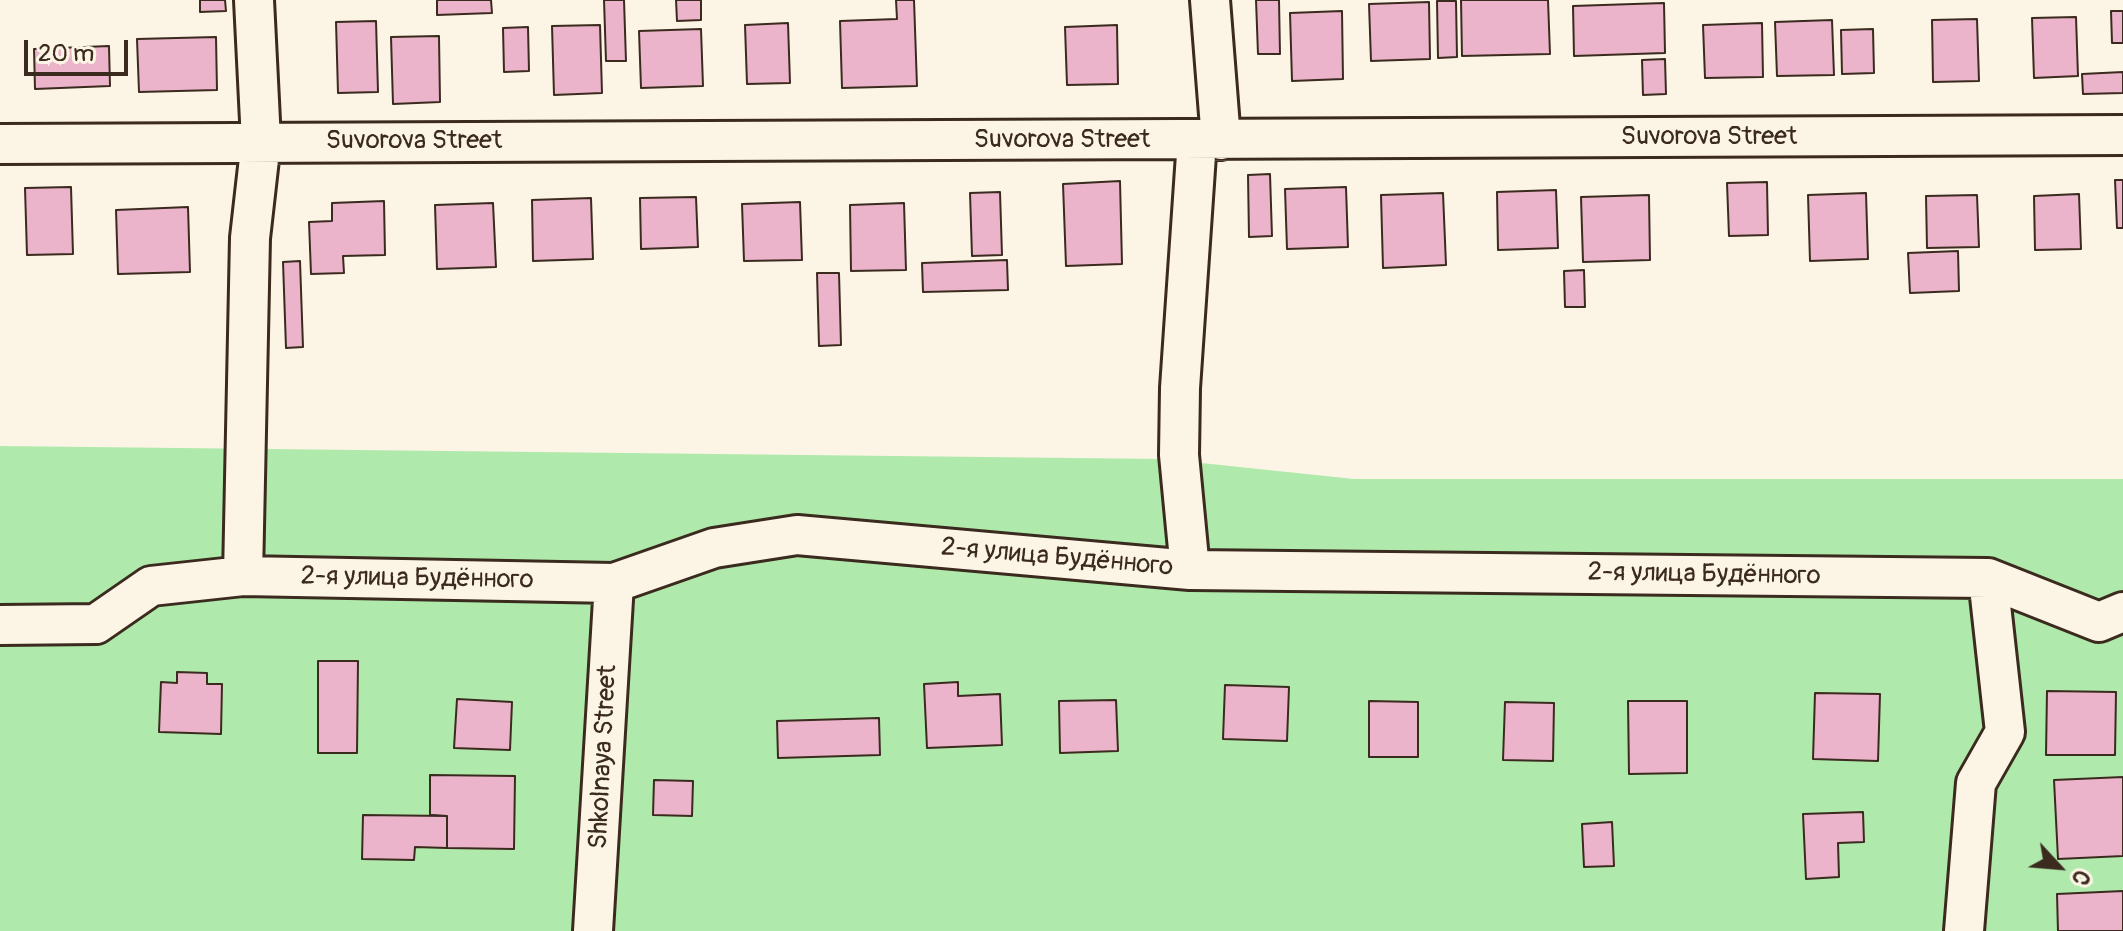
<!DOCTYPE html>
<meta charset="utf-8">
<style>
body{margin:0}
#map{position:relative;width:2123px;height:931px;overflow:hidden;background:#fcf5e5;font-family:Pangolin,sans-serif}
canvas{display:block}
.north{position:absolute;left:2019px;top:827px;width:80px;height:80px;-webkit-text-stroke:6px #fcf5e5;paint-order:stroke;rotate:116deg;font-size:22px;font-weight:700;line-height:32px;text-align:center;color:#3b2a1e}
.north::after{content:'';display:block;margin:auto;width:28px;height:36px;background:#3b2a1e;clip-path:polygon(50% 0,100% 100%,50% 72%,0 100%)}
.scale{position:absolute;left:24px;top:40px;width:104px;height:36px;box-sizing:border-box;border:4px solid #3b2a1e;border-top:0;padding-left:10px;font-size:24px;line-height:28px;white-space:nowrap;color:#3b2a1e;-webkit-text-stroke:6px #fcf5e5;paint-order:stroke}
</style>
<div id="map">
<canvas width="2123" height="931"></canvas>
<div class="north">С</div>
<div class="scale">20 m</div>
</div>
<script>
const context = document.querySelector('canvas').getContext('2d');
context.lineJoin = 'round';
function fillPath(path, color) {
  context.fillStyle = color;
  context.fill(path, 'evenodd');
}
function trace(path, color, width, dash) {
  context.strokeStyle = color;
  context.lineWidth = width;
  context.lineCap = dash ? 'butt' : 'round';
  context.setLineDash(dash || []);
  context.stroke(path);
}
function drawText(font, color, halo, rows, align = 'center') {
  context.font = font + ' Pangolin,sans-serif';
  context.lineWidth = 8;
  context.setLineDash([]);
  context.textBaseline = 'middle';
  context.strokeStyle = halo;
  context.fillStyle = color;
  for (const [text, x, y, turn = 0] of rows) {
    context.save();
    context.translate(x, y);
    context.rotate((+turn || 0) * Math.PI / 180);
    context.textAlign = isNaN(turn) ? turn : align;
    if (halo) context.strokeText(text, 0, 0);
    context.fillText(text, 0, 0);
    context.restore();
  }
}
fillPath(new Path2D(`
 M0,446l1163,13 191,20h769v452h-2123z`), '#b0e9ac');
const building = new Path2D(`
 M200,0h25l1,11 -26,1z
 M437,0h54l1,13 -55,2z
 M604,0h20l2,61h-20z
 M676,0h25v20l-24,1z
 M896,0h18l3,86 -75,2 -2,-67 57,-2z
 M1256,0h23l1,54h-22z
 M1461,0h87l2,54 -88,2z
 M1437,1h19l1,56 -19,1z
 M1429,2l1,57 -59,2 -2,-57z
 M1664,3l1,50 -91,3 -1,-50z
 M1342,11l1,68 -51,2 -2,-68z
 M2111,11h12v32h-11z
 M2076,17l2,59 -44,2 -2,-60z
 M1977,19l2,62 -46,1 -1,-62z
 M1832,20l2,55 -57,1 -2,-54z
 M376,21l2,71 -40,1 -2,-71z
 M788,23l2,60 -43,1 -2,-59z
 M1762,23l1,54 -58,1 -2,-53z
 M600,25l2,68 -48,2 -2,-69z
 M1117,25l1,59 -51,1 -2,-58z
 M528,27l1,44 -25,1 -1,-44z
 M701,29l2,57 -62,2 -2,-57z
 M1873,29l1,44 -32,1 -1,-44z
 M439,36l1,66 -47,2 -2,-67z
 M216,37l1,53 -78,2 -2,-53z
 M109,46l1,40 -75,3 -1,-40z
 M1665,59l1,35 -23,1 -1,-35z
 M2123,72v21l-40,1 -1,-20z
 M1270,174l2,62 -23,1 -1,-62z
 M2115,180h8v48h-6z
 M1120,181l2,83 -56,2 -3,-82z
 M1767,182l1,53 -39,1 -2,-53z
 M71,187l2,67 -46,1 -2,-67z
 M1346,187l2,60 -61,2 -2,-60z
 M1556,190l2,58 -60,2 -1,-58z
 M1000,192l2,63 -30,1 -2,-63z
 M1443,193l3,72 -63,3 -2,-73z
 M1866,193l2,66 -58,2 -2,-66z
 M2079,194l2,55 -46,1 -1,-54z
 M1649,195l1,65 -67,2 -2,-65z
 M1977,195l2,52 -52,1 -1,-52z
 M696,197l2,50 -57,2 -1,-51z
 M591,198l2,61 -60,2 -1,-61z
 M384,201l1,54 -42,1 1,17 -33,1 -2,-52 23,-1v-18z
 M800,202l2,58 -58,1 -2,-57z
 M493,203l3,64 -59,2 -2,-64z
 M904,203l2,67 -55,1 -1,-66z
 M188,207l2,65 -72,2 -2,-64z
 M1958,251l1,40 -49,2 -2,-40z
 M1007,260l1,30 -85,2 -1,-29z
 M300,261l3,86 -17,1 -3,-86z
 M1584,270l1,37h-20l-1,-36z
 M817,273h22l2,72 -22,1z
 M318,661h40l-1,92h-39z
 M177,672l30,1v11h15l-1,50 -62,-2 2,-50 16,1z
 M958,682v14l42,-2 2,51 -75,3 -3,-64z
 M1225,685l64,2 -2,54 -64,-2z
 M2047,691l69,1 -1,63h-69z
 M1815,693l65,1 -2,67 -65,-2z
 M457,699l55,3 -2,48 -56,-2z
 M1116,700l2,51 -58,2 -1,-52z
 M1369,701l49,1v55h-49z
 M1628,701h59v72l-58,1z
 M1505,702l49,1 -1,58 -50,-1z
 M879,718l1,37 -102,3 -1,-37z
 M430,775l85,1 -1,73 -67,-1v-32l-17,-1z
 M2123,777v79l-65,3 -4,-79z
 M654,780l39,1 -1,35 -39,-1z
 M1863,812l1,30 -26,1 1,34 -33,2 -3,-65z
 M363,815l84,1v32l-32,-1 -1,13 -52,-1z
 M1612,822l2,44 -30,1 -2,-43z
 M2123,891v40h-65l-1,-37z`);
fillPath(building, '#ebb4cb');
trace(building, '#3b2a1e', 2);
const minor = new Path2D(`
 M1210,0l11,140
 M0,144l2123,-9
 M1190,570l-11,-115 1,-67 17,-248
 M243,576l7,-338 11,-97 -7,-141
 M0,625l96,-1 55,-38 92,-10 371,7 100,-35 83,-13 393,35 798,8 111,44 24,-10
 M593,931l21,-348
 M1964,931l12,-148 29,-51 -17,-154`);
trace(minor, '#3b2a1e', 44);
trace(minor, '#fcf5e5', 38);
drawText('26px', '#3b2a1e', '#fcf5e5', [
 ["Suvorova Street",1709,137],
 ["Suvorova Street",1062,140],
 ["Suvorova Street",414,141],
 ["2-я улица Будённого",1057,558,5],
 ["2-я улица Будённого",1704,575,1],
 ["2-я улица Будённого",417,579,1],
 ["Shkolnaya Street",604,757,-87]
]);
</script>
